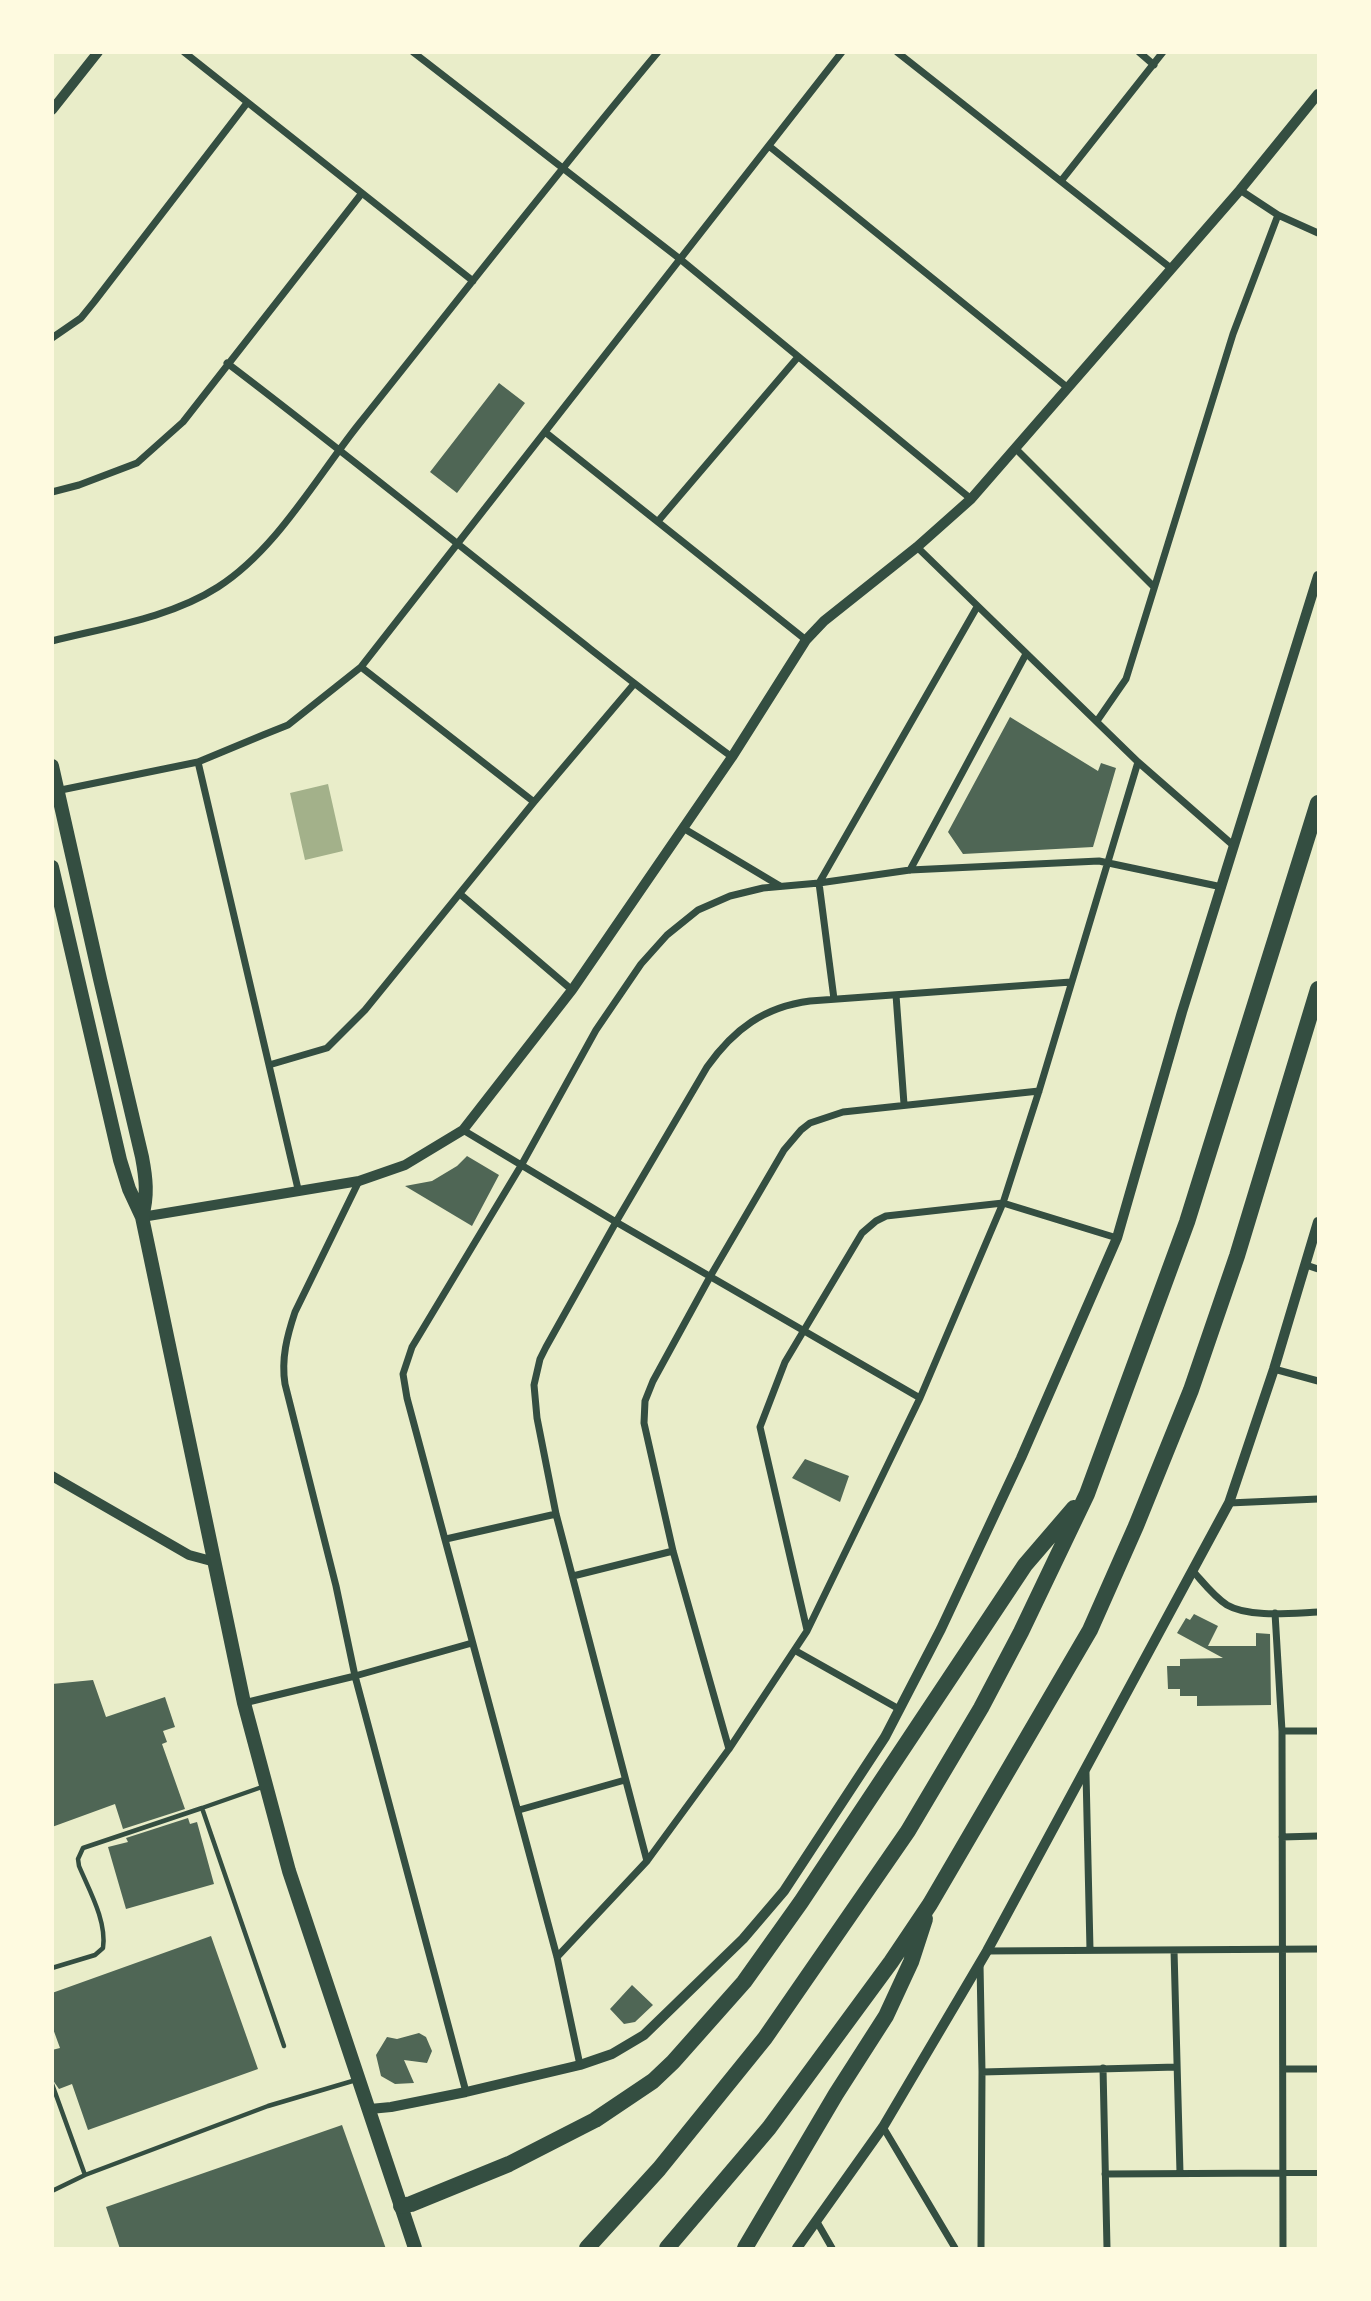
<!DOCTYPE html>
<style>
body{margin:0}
#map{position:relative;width:1371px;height:2301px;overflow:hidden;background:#e9edc9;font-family:"PT Sans Narrow",sans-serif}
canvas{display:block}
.frame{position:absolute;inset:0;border:54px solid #fefae0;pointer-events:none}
</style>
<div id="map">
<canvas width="1371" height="2301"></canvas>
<div class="frame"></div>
</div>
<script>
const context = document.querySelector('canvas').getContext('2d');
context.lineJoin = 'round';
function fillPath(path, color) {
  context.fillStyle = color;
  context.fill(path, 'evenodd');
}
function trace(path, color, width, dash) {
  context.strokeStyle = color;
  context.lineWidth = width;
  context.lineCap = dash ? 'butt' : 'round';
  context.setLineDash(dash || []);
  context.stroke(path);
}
fillPath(new Path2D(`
 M328,784l15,67 -38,9 -15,-67z`), '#a3b18a');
fillPath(new Path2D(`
 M499,383l26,20 -68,90 -27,-21z
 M1010,717l88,54 3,-8 15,5 -23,79 -130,7 -15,-22z
 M467,1156l32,19 -27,51 -67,-40 27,-5 25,-15z
 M805,1459l44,17 -9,26 -48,-24z
 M1194,1614l24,12 -10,20h48v-13l14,1 1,71 -74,1v-10h-17v-7h-12l-1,-23h13v-7l43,-1 -46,-25 9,-15 4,2z
 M93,1680l13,37 59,-20 10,30 -12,4 4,11 -5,2 23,65 -62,20 -8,-25 -63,23v-143z
 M188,1818l2,6 7,-2 17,62 -88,25 -18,-62 20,-5 -2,-4z
 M211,1936l47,133 -170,61 -16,-46 -13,5 -7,-10v-29l8,-2 -8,-22v-33z
 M632,1985l21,20 -18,17 -11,2 -14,-15z
 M419,2033l7,4 6,14 -5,12 -23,-3 10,23 -19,1 -14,-8 -5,-21 11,-18 10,2z
 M342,2125l44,124h-266l-14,-42z`), '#4f6655');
trace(new Path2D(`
 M262,1787l-60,21 82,238
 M52,1968l43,-13 8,-7c4,-27 -14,-58 -24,-82l-1,-7 5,-11 119,-40
 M52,2084l33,91
 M52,2191l33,-16 183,-69 88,-26`), '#344e41', 4.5);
trace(new Path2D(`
 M1283,2173h35`), '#344e41', 6);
trace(new Path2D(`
 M184,52l289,229
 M413,52l267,207 291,240
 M897,52l275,217
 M1139,52l15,13
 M769,146l299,242
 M1061,181l102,-129
 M1240,190l38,25 40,18
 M52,338l29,-20 13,-16 153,-199
 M227,363c170,129 333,267 505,394
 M545,432l261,208
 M1015,448l139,139
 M52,492l27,-7 58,-22 46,-41 179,-229
 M659,520l139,-163
 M917,547l221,215 96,84
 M52,641c55,-14 118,-23 166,-54 58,-37 98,-109 141,-163 99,-124 197,-250 299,-372
 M361,667l173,135
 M1097,721l29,-42 107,-345 45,-119
 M198,762l100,427
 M56,791l142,-29 65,-27 25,-10 73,-58 481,-615
 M683,828l97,58
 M910,870l116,-216
 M460,894l112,96
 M896,995l8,109
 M834,999l-15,-116 158,-276
 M269,1065l58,-17 38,-38 169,-208 100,-118
 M463,1130l153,92 304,176
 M359,1181l-64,131c-8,24 -14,47 -10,72l51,202 19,90 111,416
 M1306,1265l12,4
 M1274,1369l44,12
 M1229,1503l89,-4
 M446,1539l110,-25
 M1192,1570c11,12 21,26 35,35 22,13 66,8 91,7
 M573,1576l100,-25
 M1275,1613l7,118 1,517
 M807,1630l-47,-203 25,-65 77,-129 14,-12 10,-5 117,-13 114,35
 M796,1651l103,58
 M244,1703l111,-27 117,-33
 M1282,1731h36
 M729,1749l-56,-198 -29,-128 1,-22 8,-20 58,-106 73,-125 17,-20 9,-7 33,-11 196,-21
 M1086,1773l4,177
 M519,1810l106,-30
 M1282,1837l36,-1
 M647,1861l-91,-347 -19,-96 -3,-33 6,-26 6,-12 70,-125 91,-155c27,-38 57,-60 103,-66l261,-19
 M1174,1950l6,223
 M987,1951l331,-2
 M557,1957l90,-96 82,-112 78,-118 113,-233 83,-195 36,-112 99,-329
 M980,1964l2,108 -1,176
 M580,2065l-23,-108 -150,-559 -4,-24 9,-27 110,-183 74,-134 45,-66 26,-29 31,-25 32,-14 33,-8 56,-5 91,-13 189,-9 123,26
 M1103,2068l4,180
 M1284,2069h34
 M982,2072l195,-5
 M883,2127l72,121
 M1105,2174l178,-1
 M817,2222l15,26`), '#344e41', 7);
trace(new Path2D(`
 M52,110l46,-58
 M142,1217l217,-36 46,-16 58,-35 109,-140 160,-233 74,-117 18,-19 93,-74 54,-48 269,-309 78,-96
 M52,1476l137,79 26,7
 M370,2109l21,-2 75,-15 114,-27 32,-11 32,-19 99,-96 41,-48 101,-154 56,-108 80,-171 96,-220 65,-226 136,-436
 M797,2248l86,-121 104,-176 242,-448 45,-134 44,-147`), '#344e41', 10);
trace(new Path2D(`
 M52,766l48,213 42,178c4,21 6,38 0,60
 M52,867l68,293 9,29 13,28 102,486 45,168 126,377`), '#344e41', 14);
trace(new Path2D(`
 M401,2206l10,-2 98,-40 86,-44 58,-39 20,-19 71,-80 57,-80 224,-337 49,-57
 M587,2248l72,-79 106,-131 143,-207 73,-123 40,-76 66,-138 100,-272 131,-419
 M667,2248l102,-120 122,-166 39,-58 160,-274 46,-104 55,-136 46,-134 81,-267
 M745,2248l91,-154 50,-78 25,-54 14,-43`), '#344e41', 16);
</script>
